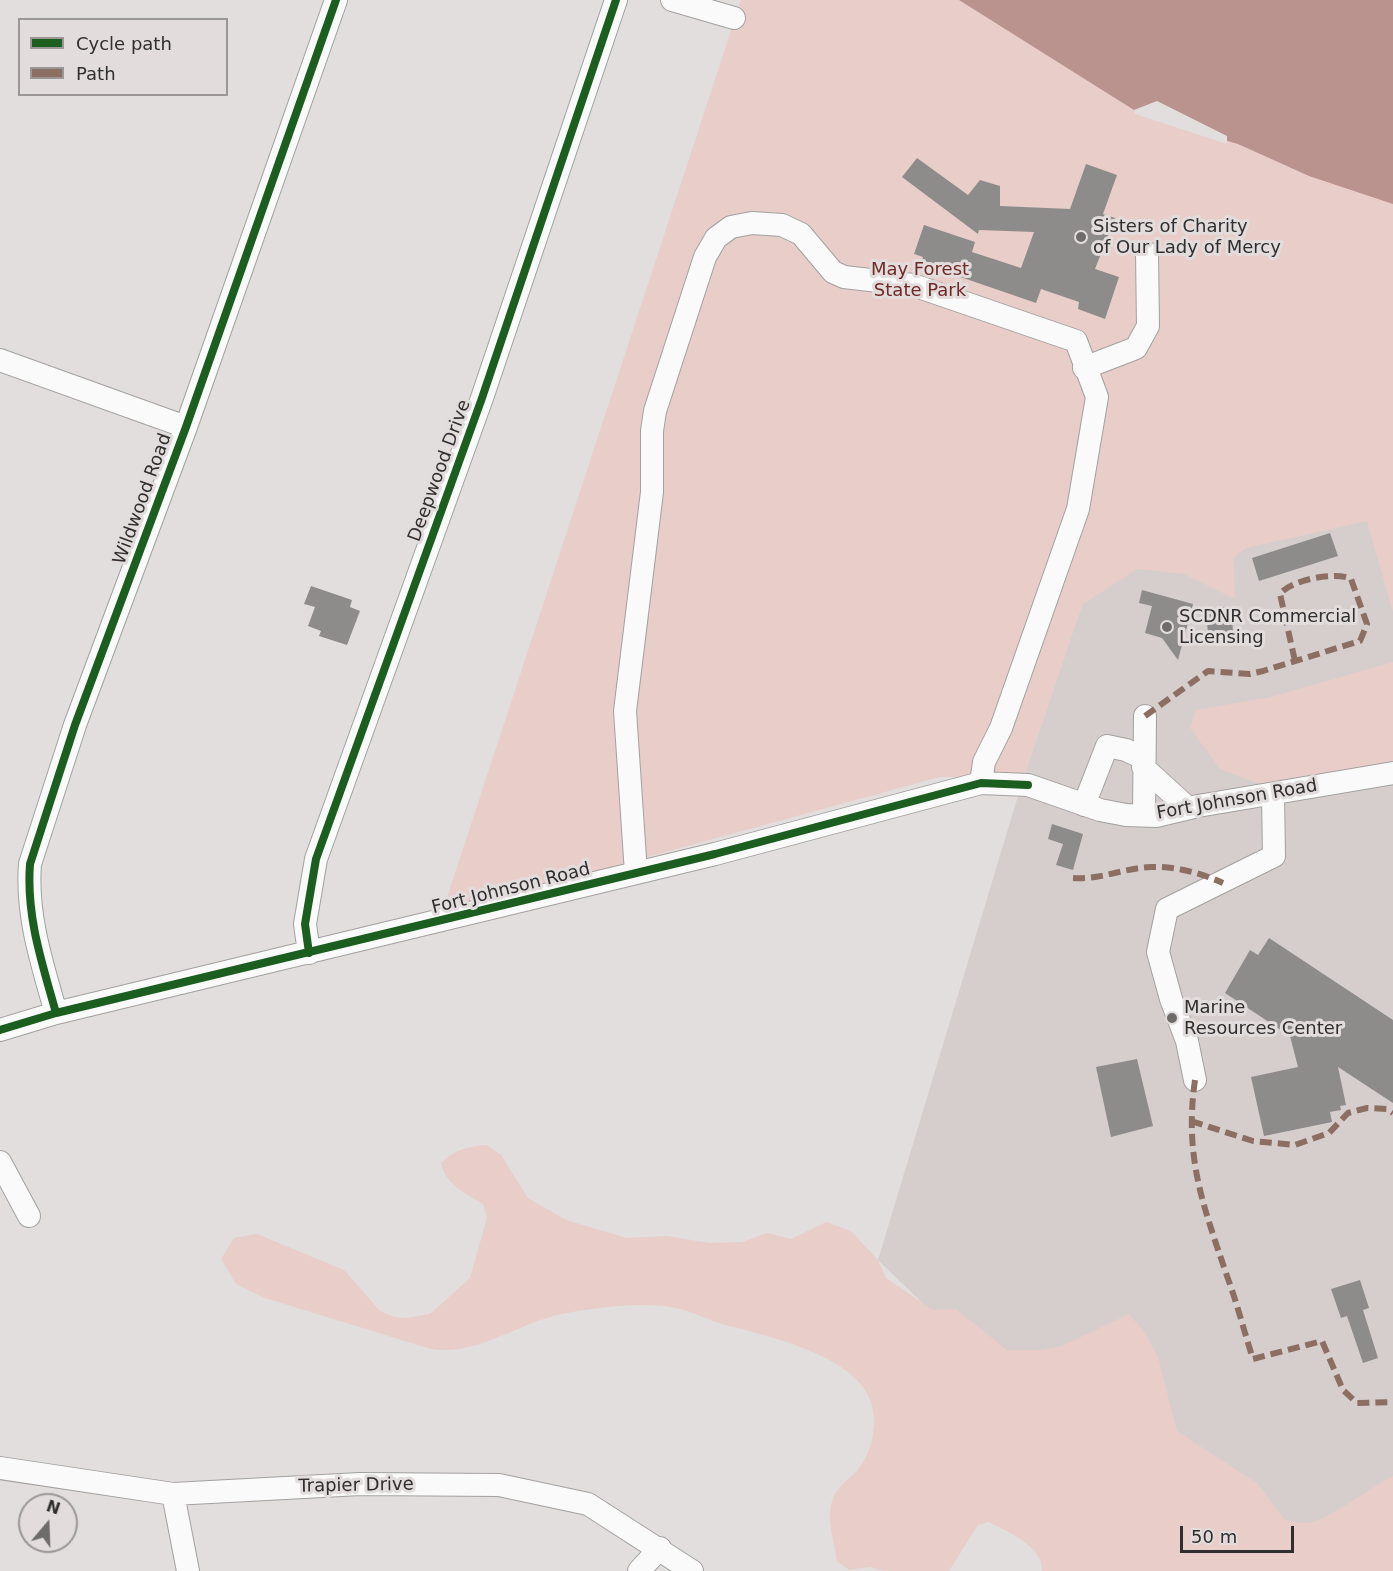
<!DOCTYPE html>
<style>
body{margin:0}
#map{position:relative;width:1393px;height:1571px;overflow:hidden;background:#e1dedd;font-family:"DejaVu Sans",sans-serif}
canvas{display:block}
.legend{position:absolute;left:18px;top:18px;width:210px;height:78px;box-sizing:border-box;background:#e2dddc;border:2px solid #9b9796;margin:0;padding:8px 10px;list-style:none;font-size:18px;color:#302e2e}
.legend li{display:flex;align-items:center;gap:12px;height:30px}
.legend b{width:30px;border:2px solid #9b9796}
.north{position:absolute;left:18px;top:1493px;width:60px;height:60px;box-sizing:border-box;background:#e2dddc;border:2px solid #9b9796;border-radius:50%;rotate:19deg;font-size:16px;font-weight:700;line-height:24px;text-align:center;color:#302e2e}
.north::after{content:'';display:block;margin:auto;width:21px;height:27px;background:#6e6c6b;clip-path:polygon(50% 0,100% 100%,50% 72%,0 100%)}
.scale{position:absolute;left:1180px;top:1526px;width:114px;height:27px;box-sizing:border-box;border:3px solid #302e2e;border-top:0;padding-left:8px;font-size:18px;line-height:21px;white-space:nowrap;color:#302e2e;-webkit-text-stroke:4px #e2dddc;paint-order:stroke}
</style>
<div id="map">
<canvas width="1393" height="1571"></canvas>
<ul class="legend">
<li><b style="height:8px;background:#1b5e20"></b>Cycle path</li>
<li><b style="height:8px;background:#8d6e63"></b>Path</li>
</ul>
<div class="north">N</div>
<div class="scale">50 m</div>
</div>
<script>
const context = document.querySelector('canvas').getContext('2d');
context.lineJoin = 'round';
function fillPath(path, color) {
  context.fillStyle = color;
  context.fill(path, 'evenodd');
}
function trace(path, color, width, dash) {
  context.strokeStyle = color;
  context.lineWidth = width;
  context.lineCap = dash ? 'butt' : 'round';
  context.setLineDash(dash || []);
  context.stroke(path);
}
function drawText(font, color, halo, rows, align = 'center') {
  context.font = font + ' "DejaVu Sans",sans-serif';
  context.lineWidth = 6;
  context.setLineDash([]);
  context.textBaseline = 'middle';
  context.strokeStyle = halo;
  context.fillStyle = color;
  for (const [text, x, y, turn = 0] of rows) {
    context.save();
    context.translate(x, y);
    context.rotate((+turn || 0) * Math.PI / 180);
    context.textAlign = isNaN(turn) ? turn : align;
    if (halo) context.strokeText(text, 0, 0);
    context.fillText(text, 0, 0);
    context.restore();
  }
}
fillPath(new Path2D(`
 M1238,144l155,60v1367h-193l-322,-311 146,-484z`), '#d6cecc');
fillPath(new Path2D(`
 M741,0h532l120,55v557l-26,-91 -121,27 -13,10 2,41 -51,-25 -47,-5 -55,36 -58,171 -84,1 -498,136z
 M1393,662v102l-131,21 -42,-16 -30,-41 6,-18 75,-13z
 M487,1145l14,10 27,43 38,22 61,18 40,-2 42,7 33,-1 25,-9 24,6 35,-17 25,9 27,29 8,18 47,32 23,-1 51,41h32l23,-4 67,-32 16,19 13,24 19,74 81,53 26,35c7,2 16,5 23,4 19,-1 65,-37 86,-47v95h-351c3,-23 -36,-41 -54,-49l-10,3 -29,46h-65l-14,-4 -21,3 -12,-9c-3,-21 -13,-46 -2,-67 5,-9 15,-16 22,-23 15,-19 21,-46 14,-69 -15,-47 -107,-67 -149,-78 -16,-5 -31,-13 -47,-16 -31,-7 -82,0 -113,6 -45,9 -83,42 -131,35l-166,-51 -29,-14 -15,-25 13,-21 23,-4 87,36 36,41 14,6 13,1 23,-4 40,-36 17,-60 -4,-14c-18,-11 -37,-19 -42,-41 14,-13 27,-17 46,-18z`), '#e8cdc9');
fillPath(new Path2D(`
 M959,0h434v204l-84,-28 -71,-32 -45,-13 -59,-21z`), '#ba928e');
fillPath(new Path2D(`
 M1157,101l70,35v8l-92,-30 -1,-4z`), '#e1dedd');
fillPath(new Path2D(`
 M917,158l51,37 12,-15 20,6v20l70,3 16,-45 31,11 -14,39 12,4 -20,51 24,8 -14,42 -27,-10 1,-7 -38,-13 -5,14 -87,-30 1,-3 -28,-10 1,-3 -9,-3 10,-29 51,17 -3,10 49,16 13,-36 -55,-2 -1,4 -76,-57z
 M1330,533l8,23 -79,25 -7,-23z
 M311,586l41,14 -2,7 10,4 -13,34 -28,-9 2,-5 -13,-5 7,-19 -11,-3z
 M1142,590l51,14 -15,56 -16,-22 -17,-5 7,-27 -13,-3z
 M1231,606l2,26 -25,2 -2,-25z
 M1052,824l31,10 -10,36 -17,-5 7,-21 -15,-5z
 M1269,938l124,82v83l-55,-36 8,38 -6,1 1,4 -11,2 2,10 -68,14 -13,-59 47,-10 -8,-31 -65,-43 25,-43 8,5z
 M1137,1059l16,67 -42,11 -15,-70z
 M1360,1280l9,28 -6,2 15,48 -15,5 -16,-47 -6,2 -10,-29z`), '#8e8c8b');
const minor = new Path2D(`
 M672,0l62,18
 M0,360l186,67
 M1084,368l52,-20 12,-22 -1,-73
 M1143,767l45,41
 M1084,805l23,-59 19,4 17,8
 M1144,815l1,-99
 M636,873l-11,-162 27,-219v-61l3,-20 50,-154 11,-19 15,-11 21,-4 30,2 19,9 32,38 11,5 69,8 163,56 21,56 -19,112 -77,219 -17,34 -3,21
 M309,953l-4,-29 11,-65 166,-461 134,-398
 M56,1013c-14,-50 -30,-97 -26,-149l45,-139 111,-298 150,-427
 M0,1030l56,-17 659,-159 266,-71 47,2 72,25 26,5 30,1 42,-10 195,-33
 M1195,1080l-8,-39 -16,-42 -13,-47 9,-43 107,-53 -1,-61
 M0,1162l29,54
 M0,1468l173,26 187,-10 139,1 89,19 104,67
 M173,1494l15,77
 M639,1571l21,-23`);
trace(minor, '#a3a1a0', 24);
trace(minor, '#fafafa', 22);
trace(new Path2D(`
 M1145,716l63,-45 42,3 13,-3 97,-30 7,-17 -16,-45c-15,-8 -61,1 -71,15l15,67
 M1073,878c27,2 51,-10 78,-11 24,-1 50,6 72,16
 M1195,1080c-11,77 8,125 32,196 10,27 17,55 26,83l69,-18 21,49 14,13 36,-1
 M1191,1121l62,20 42,4 34,-12 19,-20 19,-5 20,1 6,4`), '#8d6e63', 6, [12, 6]);
trace(new Path2D(`
 M309,953l-4,-29 11,-65 166,-461 134,-398
 M56,1013c-14,-50 -30,-97 -26,-149l45,-139 111,-298 150,-427
 M0,1030l56,-17 659,-159 266,-71 47,2`), '#1b5e20', 8);
for (const [x, y, r, color] of [
 [1081,237,6,"#6e6c6b"],
 [1167,627,6,"#6e6c6b"],
 [1172,1018,6,"#6e6c6b"]
]) {
  const dot = new Path2D();
  dot.arc(x, y, r, 0, 2 * Math.PI);
  context.fillStyle = color;
  context.fill(dot);
  trace(dot, '#e2dddc', 2);
}
drawText('18px', '#302e2e', '#e2dddc', [
 ["Sisters of Charity",1093,227],
 ["of Our Lady of Mercy",1093,248],
 ["SCDNR Commercial",1179,617],
 ["Licensing",1179,638],
 ["Marine",1184,1008],
 ["Resources Center",1184,1029]
], 'left');
drawText('18px', '#702925', '#e2dddc', [
 ["May Forest",920,270],
 ["State Park",920,291]
]);
drawText('18px', '#302e2e', '#e2dddc', [
 ["Deepwood Drive",440,471,-70],
 ["Wildwood Road",143,499,-70],
 ["Fort Johnson Road",1237,800,-10],
 ["Fort Johnson Road",511,889,-14],
 ["Trapier Drive",356,1486,-1]
]);
</script>
